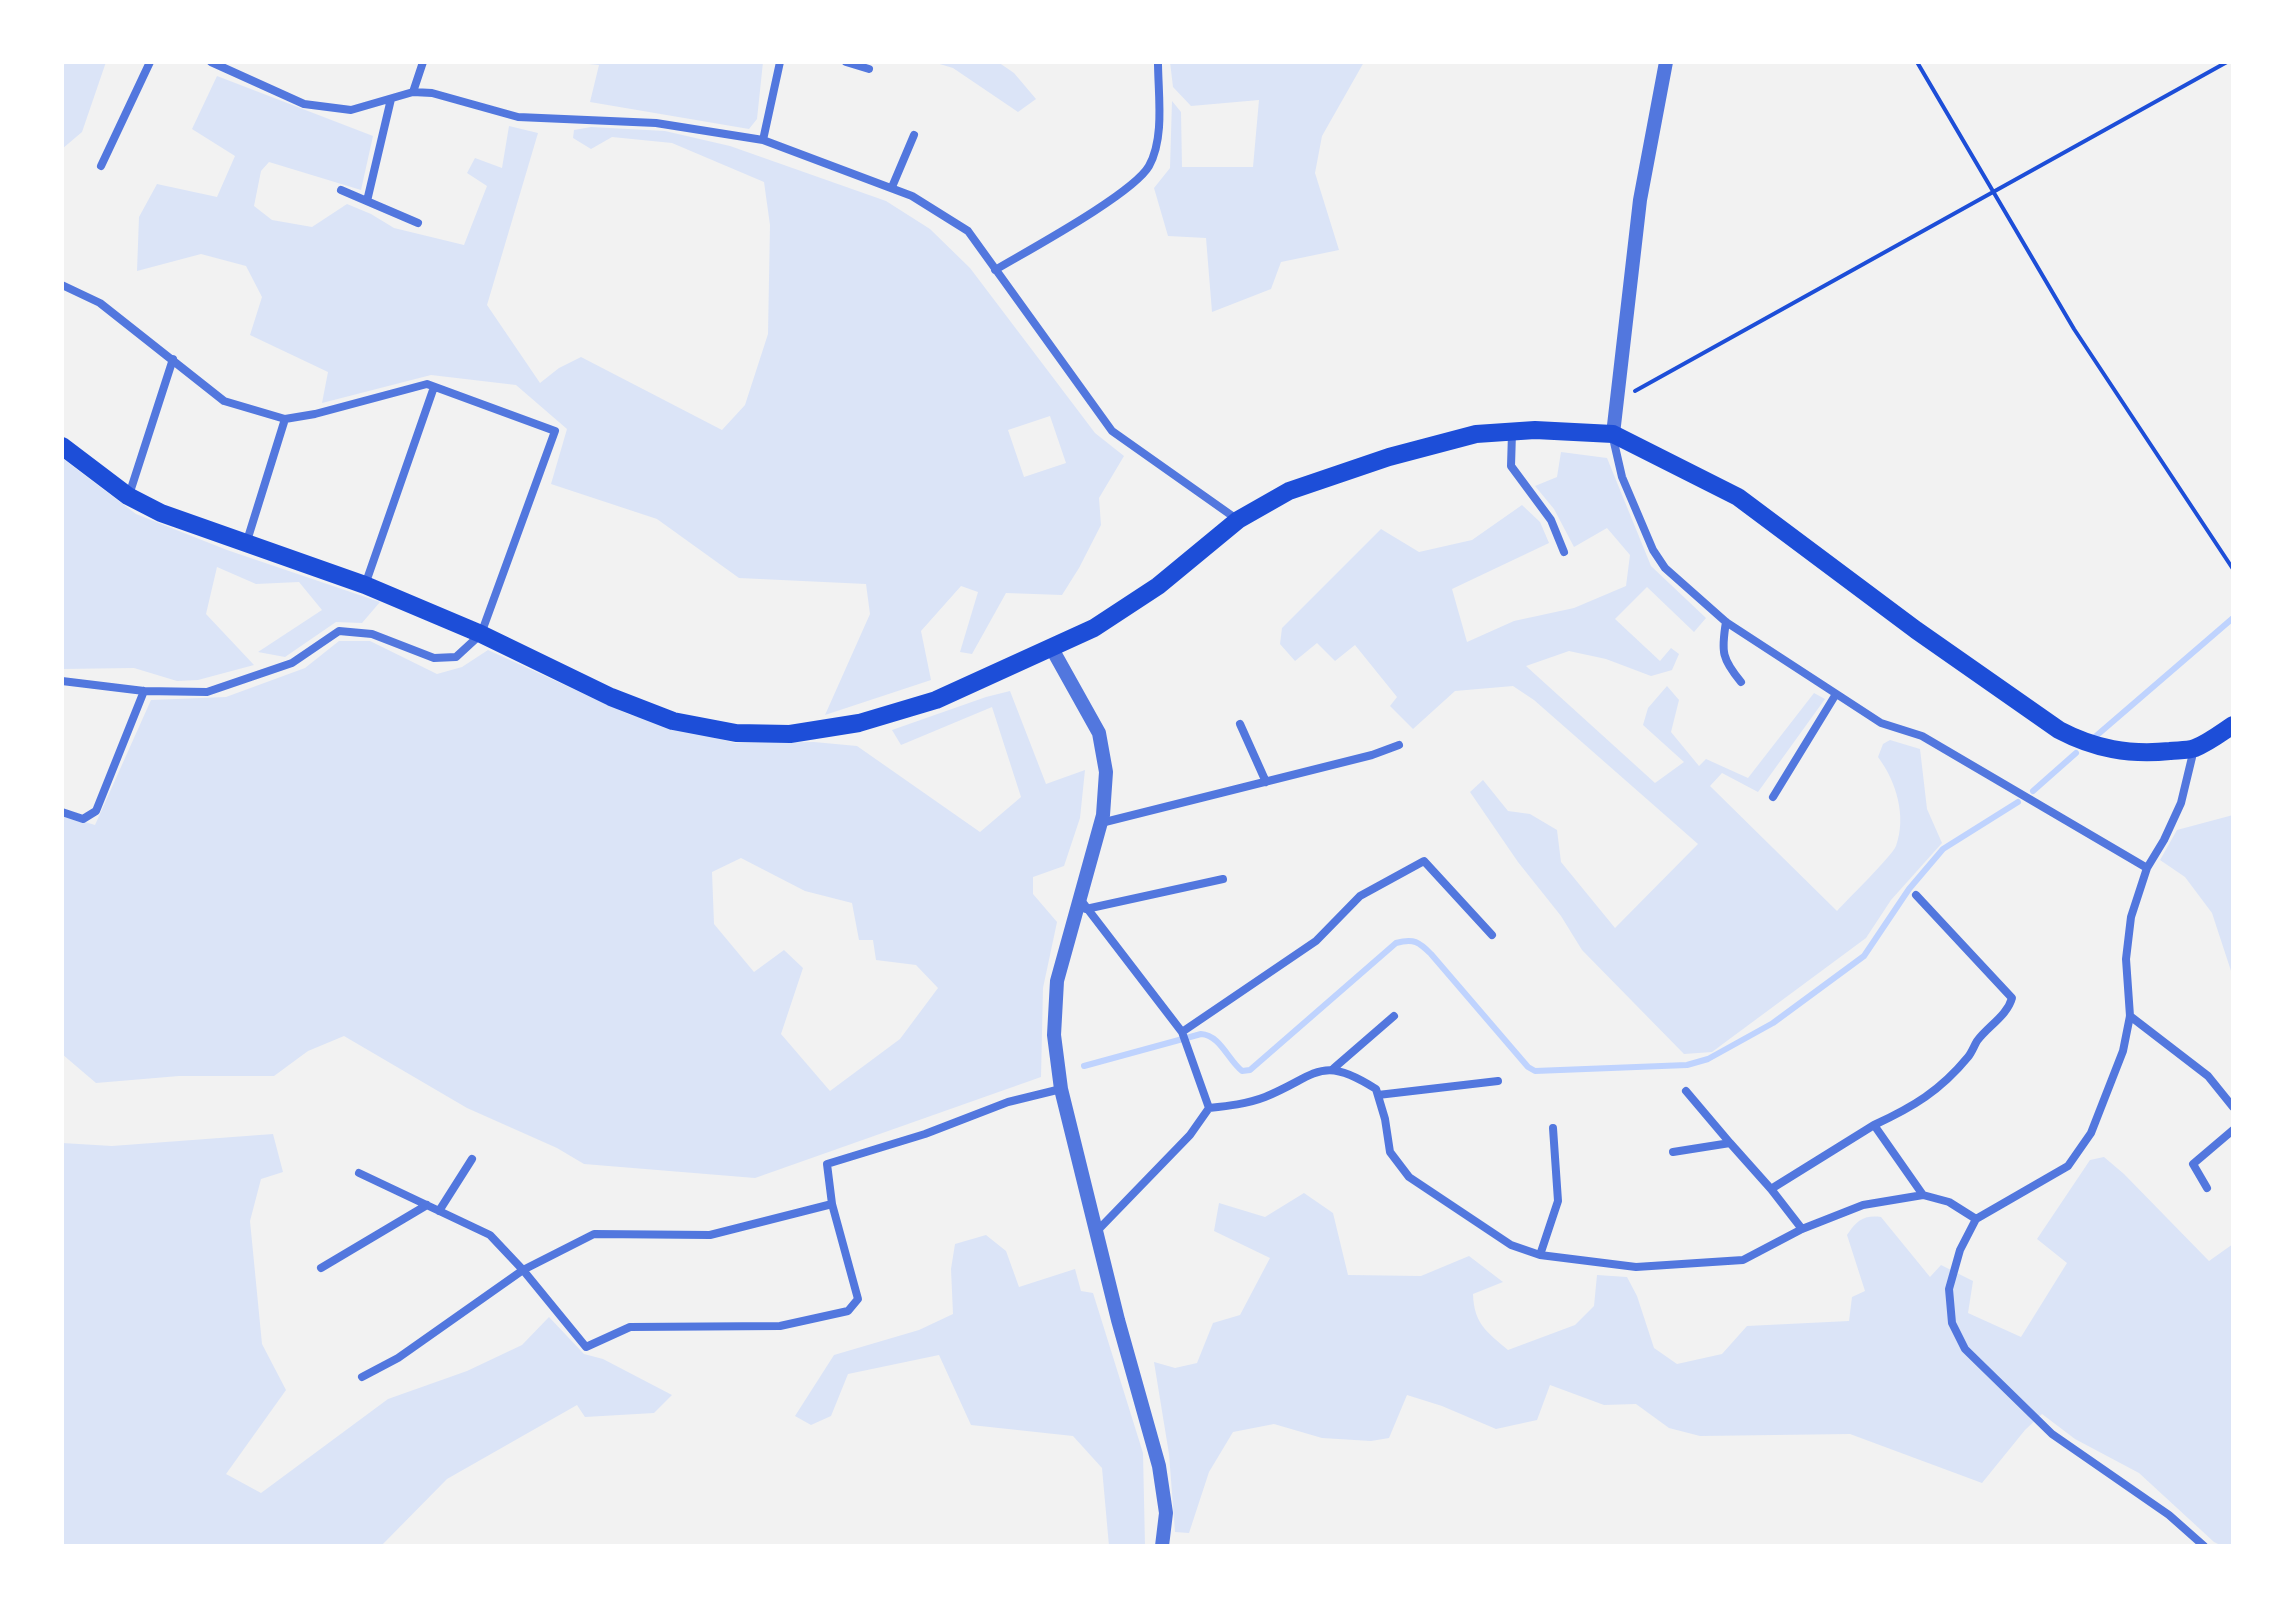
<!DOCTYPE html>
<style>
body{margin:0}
#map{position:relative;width:2295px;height:1608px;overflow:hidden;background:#f2f2f2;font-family:"Varela Round",sans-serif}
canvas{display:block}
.frame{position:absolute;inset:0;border:64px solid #fff;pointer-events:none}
</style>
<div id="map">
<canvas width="2295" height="1608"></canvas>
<div class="frame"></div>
</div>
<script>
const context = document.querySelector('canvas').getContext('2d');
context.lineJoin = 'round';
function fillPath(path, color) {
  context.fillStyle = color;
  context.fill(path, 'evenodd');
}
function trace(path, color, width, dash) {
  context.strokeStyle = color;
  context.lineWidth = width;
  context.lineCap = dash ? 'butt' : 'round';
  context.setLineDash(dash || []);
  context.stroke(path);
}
fillPath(new Path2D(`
 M65,62h41l-24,70 -20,17v-78z
 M569,62h194l-6,57 -8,10 -159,-27 9,-37z
 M933,62h65l16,11 22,26 -18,13 -65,-44z
 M1170,62h194l-42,74 -7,37 24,77 -58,12 -10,27 -59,23 -6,-74 -38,-2 -14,-48 16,-20 2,-67 9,11 1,55h71l6,-67 -68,6 -18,-19z
 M217,76l156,60 -12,54 -92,-28 -8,9 -7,35 18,14 40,7 35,-23 24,10 23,14 70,17 23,-59 -20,-13 8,-15 27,10 7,-42 29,7 -51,172 53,78 19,-15 22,-11 141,73 23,-25 23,-71 2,-109 -6,-43 -92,-39 -60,-6 -21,12 -18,-11 1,-8 17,-3 74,4 65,15 156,55 44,28 40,39 125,165 29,23 -25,42 2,27 -22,43 -17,27 -56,-2 -34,61 -12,-2 18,-60 -17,-6 -40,45 10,49 -106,35 45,-101 -4,-30 -127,-6 -82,-59 -106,-35 16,-55 -51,-44 -85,-10 -109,28 6,-31 -78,-37 12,-38 -16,-31 -45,-12 -64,17 2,-54 18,-33 60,13 18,-41 -43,-27zM1050,416l16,47 -42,14 -16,-47z
 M1561,452l46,6 44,108 55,52 -12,14 -47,-45 -32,32 45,42 11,-13 8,6 -7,16 -21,6 -45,-17 -37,-8 -43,15 129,117 29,-21 -41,-37 5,-17 19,-22 12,14 -8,32 28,34 7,-7 42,19 66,-85 11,6 -67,93 -36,-19 -12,13 127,125c10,-11 55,-55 59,-65 11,-30 0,-65 -18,-89l5,-13 7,-4 30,9 7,60 15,34 -51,57 -25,38 -154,114 -28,2 -102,-104 -21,-34 -43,-54 -48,-70 13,-12 25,31 22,3 27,16 4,32 54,66 83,-84 -164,-144 -21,-14 -58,5 -42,38 -23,-23 7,-9 -42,-52 -20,16 -18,-18 -22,18 -15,-17 2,-16 99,-99 38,23 53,-12 50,-35 18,17 9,21 -97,46 15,53 47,-21 60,-13 52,-22 4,-31 -23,-27 -33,19 -20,-38 -19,-23 22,-9z
 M62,458l74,56 91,36 153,52 -18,21 -26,-1 -51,35 -27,-5 64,-42 -23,-28 -43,2 -39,-17 -11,47 48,51 -56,15 -21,1 -43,-13 -72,1z
 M339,641h31l67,33 25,-7 26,-17 140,64 107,29 79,-1 43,4 123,86 41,-35 -29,-90 -91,38 -9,-15 94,-33 24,-6 36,93 39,-14 -5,48 -16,48 -31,11v17l24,28 -14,66 -2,89 -286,101 -171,-14 -27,-16 -90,-40 -123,-72 -36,15 -34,25h-95l-83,7 -34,-29v-239l33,10 56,-125 75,-3 79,-29zM741,858l64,33 47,12 7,37h14l3,20 40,5 22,23 -38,51 -70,52 -49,-57 22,-66 -19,-18 -30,22 -40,-48 -2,-52z
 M2233,815v162l-21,-64 -27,-36 -25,-17 17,-30z
 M273,1134l10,38 -22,7 -11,42 12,123 24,46 -60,84 35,19 127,-94 79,-28 55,-26 27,-28 35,37 19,5 69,36 -18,18 -69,4 -8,-12 -130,74 -66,67h-319v-403l50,3z
 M2104,1157l20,17 85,87 24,-17v302h-11l-8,-4 -75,-69 -64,-34 -33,-25 -17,16 -43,53 -132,-49 -150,2 -31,-8 -33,-24 -32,1 -54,-20 -13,35 -41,9 -54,-23 -35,-11 -18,43 -18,3 -49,-3 -48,-14 -41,8 -24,40 -20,61 -14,-1 -6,-78 -15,-92 21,6 22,-5 16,-40 27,-8 30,-57 -56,-27 5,-28 46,14 39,-24 29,20 15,62 73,1 48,-20 34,26 -30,12c1,30 14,38 35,56l67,-25 19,-19 3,-31 30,2 10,19 17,52 23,16 45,-10 25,-28 102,-5 3,-24 13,-6 -18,-56c10,-15 17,-20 34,-18l49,60 11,-12 32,16 -5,32 53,24 46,-74 -30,-24 53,-79z
 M986,1235l20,16 13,36 56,-18 6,22 12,2 50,160 2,93h-36l-7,-78 -29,-32 -102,-11 -32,-70 -91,19 -17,42 -20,9 -16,-9 39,-61 85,-25 34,-16 -2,-45 4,-25z`), '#dbe4f7');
trace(new Path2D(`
 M2096,736l137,-118
 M2033,791l43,-38
 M1084,1066l117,-32c19,1 27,26 41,37l8,-1 146,-127c18,-5 23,-1 35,11l97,113 7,4 152,-6 21,-6 65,-36 91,-67 45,-67 34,-40 75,-47`), '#bfd3fe', 6);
trace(new Path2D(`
 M1917,62l157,267 159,240
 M1635,391l592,-329`), '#1d4ed8', 4);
trace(new Path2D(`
 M211,62l93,42 47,6 62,-18 19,1 86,24 138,6 107,17 149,56 56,35 144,200 126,89
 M846,62l23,7
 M413,92l10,-30
 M763,140l17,-78
 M101,166l49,-104
 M892,187l22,-52
 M341,190l77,33
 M367,201l24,-102
 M995,270c32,-19 138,-76 154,-104 16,-29 9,-72 9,-104
 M62,285l38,18 124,98 61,18 30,-5 112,-30 128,47 -74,203 -25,23 -22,1 -62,-24 -33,-3 -47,32 -85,29 -63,-1 -82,-10
 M1512,433l-1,33 40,54 13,32
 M1613,438l9,39 31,73 12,18 61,54 155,101 41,13 225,132
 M129,495l44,-136
 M246,544l39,-125
 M365,585l69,-198
 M1726,622c-5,30 -4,37 15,60
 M1240,724l26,58
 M2194,749l-13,54 -17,37 -17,28 -16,49 -5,42 4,57 -7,35 -32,82 -23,33 -92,53 -16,31 -11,39 3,34 13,26 87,85 117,81 35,31
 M1773,797l63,-103
 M62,812l21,7 13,-8 48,-120
 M1101,823l271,-68 27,-10
 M1080,899l102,133 27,76
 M1086,909l137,-30
 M2130,1016l78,60 25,31
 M1182,1032l134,-91 44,-45 64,-35 68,74
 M1334,1068l60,-52
 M1686,1091l44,52
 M1378,1095l120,-14
 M1209,1108c19,-2 38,-4 56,-11 52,-21 55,-44 111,-8l9,30 5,33 19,25 102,68 29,10 96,12 107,-7 59,-31 61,-24 60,-10 26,7 27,17
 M1874,1125c39,-18 66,-34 94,-68 4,-5 6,-11 9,-16 11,-15 30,-25 35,-43l-96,-103
 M1673,1152l57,-9 41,46
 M359,1173l131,62 33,35 -125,88 -36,19
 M2207,1188l-14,-24 40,-34
 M832,1204l-122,31 -116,-1 -71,36 63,77 44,-20 150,-1 68,-15 10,-12 -26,-95 -5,-40 98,-30 83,-32 53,-13
 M439,1211l33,-52
 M1802,1229l-31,-40 103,-64 49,70
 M1097,1231l93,-96 19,-27
 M1540,1255l18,-54 -5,-73
 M321,1268l106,-63`), '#5277de', 8);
trace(new Path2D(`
 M1613,434l27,-234 26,-138
 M1051,647l48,86 7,39 -3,43 -46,166 -3,54 7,54 57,231 41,146 7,47 -4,33`), '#5277de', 14);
trace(new Path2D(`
 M62,446l66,50 33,17 204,72 116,49 130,63 62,24 63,12 54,1 69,-11 77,-23 158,-72 64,-42 80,-66 51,-29 100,-34 87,-23 59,-4 78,4 125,63 178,133 143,100c36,19 70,25 111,21 7,-1 17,0 25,-3 13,-5 26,-15 38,-23`), '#1d4ed8', 18);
</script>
